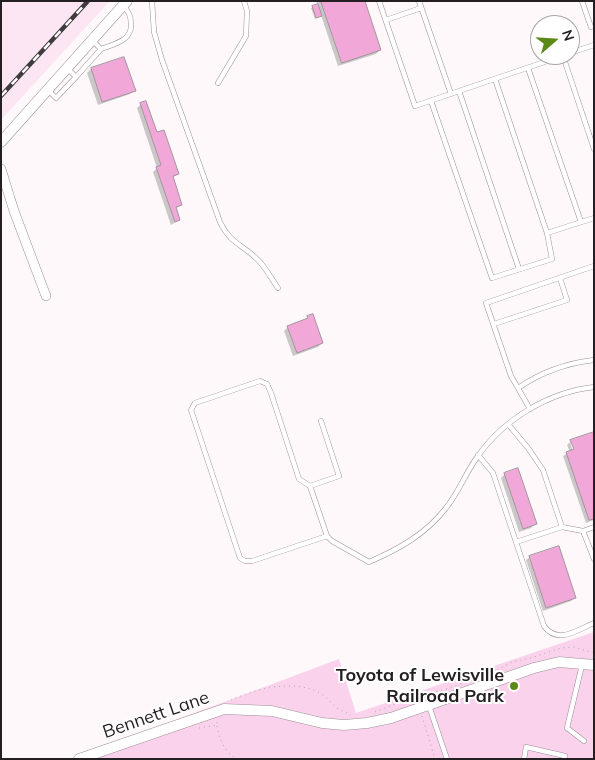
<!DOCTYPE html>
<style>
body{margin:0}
#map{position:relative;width:595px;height:760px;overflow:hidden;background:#fef8fb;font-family:Mulish,sans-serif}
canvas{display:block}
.frame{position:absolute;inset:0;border:2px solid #241f22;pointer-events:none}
.north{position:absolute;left:530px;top:15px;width:50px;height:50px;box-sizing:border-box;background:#fff;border:1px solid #a7a5a7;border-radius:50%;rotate:71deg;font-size:14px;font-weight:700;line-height:20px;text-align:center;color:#241f22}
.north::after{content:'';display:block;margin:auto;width:18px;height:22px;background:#5c8818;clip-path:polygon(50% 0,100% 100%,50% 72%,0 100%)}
</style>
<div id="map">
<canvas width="595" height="760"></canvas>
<div class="frame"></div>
<div class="north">N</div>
</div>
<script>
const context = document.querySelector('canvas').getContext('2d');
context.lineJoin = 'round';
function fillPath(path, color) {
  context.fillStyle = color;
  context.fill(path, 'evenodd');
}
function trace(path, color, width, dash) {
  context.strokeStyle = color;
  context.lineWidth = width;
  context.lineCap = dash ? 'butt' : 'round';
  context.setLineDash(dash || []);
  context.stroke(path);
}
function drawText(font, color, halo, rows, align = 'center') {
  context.font = font + ' Mulish,sans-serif';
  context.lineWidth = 4;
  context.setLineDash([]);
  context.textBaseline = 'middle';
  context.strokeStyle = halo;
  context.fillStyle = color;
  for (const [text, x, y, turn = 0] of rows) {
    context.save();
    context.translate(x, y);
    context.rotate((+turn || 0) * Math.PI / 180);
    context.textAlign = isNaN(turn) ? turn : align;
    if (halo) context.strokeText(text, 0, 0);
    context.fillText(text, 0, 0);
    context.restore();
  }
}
fillPath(new Path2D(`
 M1,1h109l-109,119z`), '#fce6f3');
fillPath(new Path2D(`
 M594,632v127h-522l267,-100 17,54z`), '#fad2ec');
fillPath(new Path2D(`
 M316,1h48l16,49 -4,4 -38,12 -17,-51 -6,4 -4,-11 7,-3z
 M124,58l10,32 -4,4 -32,11 -11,-32 4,-4z
 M141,104l37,70 -6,4 9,27 -6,4 4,11 -8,5 -18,-53 4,-4 -20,-60z
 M308,317l14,26 -4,4 -25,9 -9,-25 4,-4 16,-6z
 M594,433v87l-8,3 -23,-67 7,-4 -3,-7 3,-3 4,13z
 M505,474l30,50 -4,4 -12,4 -18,-54z
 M530,557l45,41 -4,3 -28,10 -17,-51z`), '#0003');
const building = new Path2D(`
 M321,1h44l16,49 -39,13z
 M318,4l4,12 -6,2 -4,-12z
 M124,57l12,34 -34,11 -11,-34z
 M146,101l11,31 7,-2 15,44 -6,2 9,29 -6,2 4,13 -5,2 -19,-55 5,-2 -21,-62z
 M313,314l10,29 -26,10 -10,-27 21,-8 -1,-2z
 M594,432v87l-5,1 -23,-68 8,-3 -4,-9z
 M518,468l19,56 -14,5 -19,-56z
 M559,546l17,52 -30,10 -17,-52z`);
fillPath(building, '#f1a8d8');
trace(building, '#a2949d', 1);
const service = new Path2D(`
 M152,1l2,31 8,28 58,162c11,22 20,21 36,36 9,8 15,20 22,30
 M379,1l36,105 150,-51
 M419,1l32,93
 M582,1l9,26
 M386,20l35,-12
 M101,49c13,-5 31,-8 30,-25 0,-7 -2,-13 -8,-18
 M570,53l24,-8
 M563,56l31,93
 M528,68l53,154
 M76,77l25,-28 -9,-9
 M495,79l52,154
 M218,83l28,-47 1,-25 -3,-10
 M48,90l8,8 20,-21 -9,-9
 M459,91l60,178
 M431,101l61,177 60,-19 -5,-26 47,-15
 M494,324l73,-24 -7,-22
 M518,388c22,-15 49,-25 76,-28
 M530,409l-19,-33 -25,-73 108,-37
 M508,424l20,24 15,22 19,57 -46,15
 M478,455l15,18 51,153c14,19 33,4 50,-3
 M310,486l29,-10 -18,-55
 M562,527l21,4 11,-4
 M583,531l11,28
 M327,536l-17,-50 -11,-7 -28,-86 -4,-9 -7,-3 -65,22 -4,7 49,148 5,3h7l75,-25 5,5 37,21c30,-13 57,-28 77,-54 13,-16 20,-36 32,-52 26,-37 71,-64 116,-69
 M582,665l-15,63 17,13
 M429,706l18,53
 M524,759l2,-12 39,9 -1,3`);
const minor = new Path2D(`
 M1,169l13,42 32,85`);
const tertiary = new Path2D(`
 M1,142l126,-141
 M79,759l145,-50 48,2 50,12 22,2 23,-2 24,-5 143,-50 25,-6 35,3`);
trace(service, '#9c8f97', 5.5);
trace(minor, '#9c8f97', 10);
trace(tertiary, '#9c8f97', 11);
trace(new Path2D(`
 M446,689l44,-15 22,-12 19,-4 30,-10 13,-1 20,6
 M231,700c26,-12 66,-22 92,-5 5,3 9,9 14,13 5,3 10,5 14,7
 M375,712l37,-15 30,-7
 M422,716l13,43
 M217,726c2,13 8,28 21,33
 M199,728l18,-3v-5`), '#ada8ab', 1, [1, 4]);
trace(service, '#fff', 4.5);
trace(minor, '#fff', 9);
trace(tertiary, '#fff', 10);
const rail = new Path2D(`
 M1,96l87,-95`);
trace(rail, '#403b3e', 4.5);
trace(rail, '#fff', 2.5, [8]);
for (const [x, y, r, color] of [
 [514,686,5,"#5c8818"]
]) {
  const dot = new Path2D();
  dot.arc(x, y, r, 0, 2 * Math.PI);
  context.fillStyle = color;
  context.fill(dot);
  trace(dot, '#fff', 2);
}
drawText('bold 18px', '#241f22', '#fff', [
 ["Toyota of Lewisville",504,676],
 ["Railroad Park",504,697]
], 'right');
drawText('18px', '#241f22', '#fff', [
 ["Bennett Lane",156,715,-19]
]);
</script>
